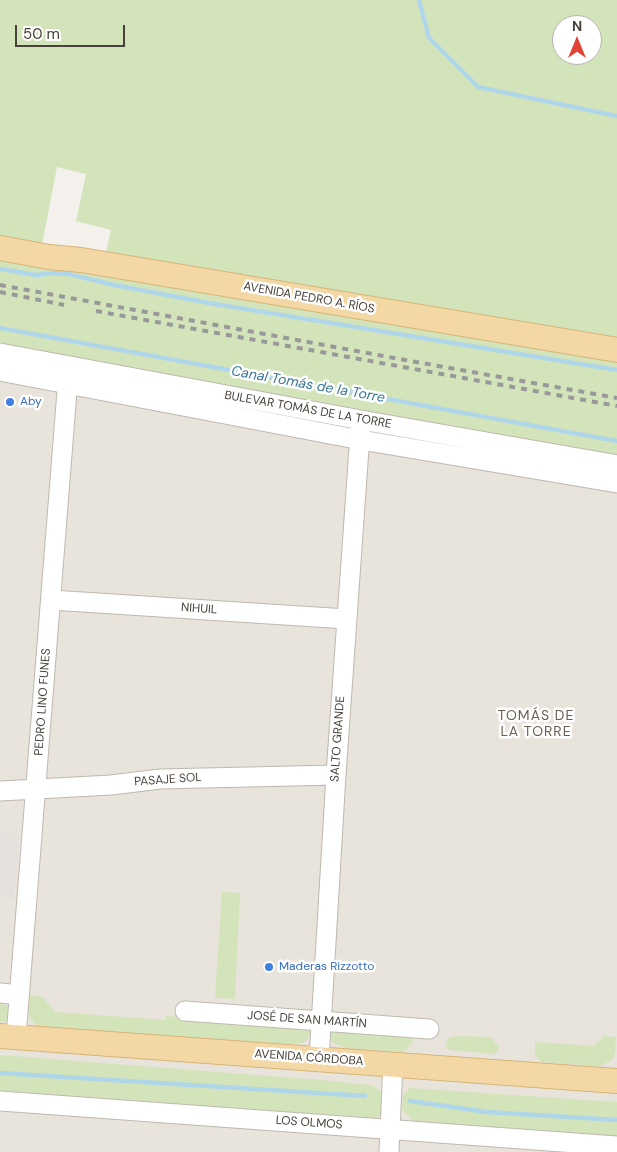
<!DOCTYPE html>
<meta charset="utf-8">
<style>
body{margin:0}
#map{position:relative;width:617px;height:1152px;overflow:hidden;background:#f4f1ec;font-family:"DM Sans",sans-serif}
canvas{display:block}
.north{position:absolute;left:552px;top:15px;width:50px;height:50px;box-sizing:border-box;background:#fff;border:1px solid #b6b3b1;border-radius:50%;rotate:0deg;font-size:14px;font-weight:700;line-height:20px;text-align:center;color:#48423b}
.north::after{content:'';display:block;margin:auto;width:18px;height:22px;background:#e24336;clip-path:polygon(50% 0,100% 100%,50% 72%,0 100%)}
.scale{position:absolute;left:15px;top:25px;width:110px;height:22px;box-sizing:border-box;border:2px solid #48423b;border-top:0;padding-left:6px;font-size:15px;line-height:18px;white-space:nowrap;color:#48423b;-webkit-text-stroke:4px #fff;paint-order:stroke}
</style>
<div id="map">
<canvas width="617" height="1152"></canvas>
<div class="north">N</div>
<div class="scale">50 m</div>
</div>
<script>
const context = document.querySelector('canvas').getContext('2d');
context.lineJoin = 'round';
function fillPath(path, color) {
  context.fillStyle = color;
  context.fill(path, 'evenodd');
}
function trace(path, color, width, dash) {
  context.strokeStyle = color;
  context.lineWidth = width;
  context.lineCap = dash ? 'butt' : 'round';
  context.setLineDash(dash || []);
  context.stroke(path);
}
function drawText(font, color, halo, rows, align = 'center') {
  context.font = font + ' "DM Sans",sans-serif';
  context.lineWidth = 5;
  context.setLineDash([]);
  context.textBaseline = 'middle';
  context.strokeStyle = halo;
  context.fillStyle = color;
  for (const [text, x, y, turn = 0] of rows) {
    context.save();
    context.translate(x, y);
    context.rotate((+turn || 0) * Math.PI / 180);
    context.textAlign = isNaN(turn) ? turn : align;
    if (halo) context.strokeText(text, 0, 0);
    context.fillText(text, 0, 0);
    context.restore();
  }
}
fillPath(new Path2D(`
 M0,353l617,112v687h-617z`), '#e8e3db');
fillPath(new Path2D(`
 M0,832l19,1 -5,65 -14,-1z`), '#e4e1dd');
fillPath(new Path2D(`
 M0,0h617v340l-511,-88 5,-22 -35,-9 10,-47 -29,-7 -15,78 -42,-8zM562,25h30v30h-30z
 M0,248l617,102v115l-617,-112z
 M222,892l18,1 -5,106 -20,-1z
 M30,995l13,2 12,15 111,8v-4l138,11 6,4 -1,6 -6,6 -18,1 -245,-17c-15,-9 -12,-16 -10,-32z
 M0,1003l9,4 2,7 -4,7 -7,1z
 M332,1029l81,7 -1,7 -9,9 -58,-4 -12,-5 -5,-7z
 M456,1036l35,1 8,10 -3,7 -46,-4 -4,-2 -1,-4 4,-6z
 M604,1036l12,1 -1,15 -3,8 -12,6 -58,-4 -7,-7v-13l59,4z
 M0,1055l320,25 51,5 12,8v19l-8,8 -375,-28z
 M410,1088l207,14v35l-202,-14 -13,-14 1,-13z`), '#d4e4ba');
trace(new Path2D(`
 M419,0l10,38 49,49 139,29
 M0,269l36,6 18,-2 15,1 45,11 95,18 408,67
 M0,328l617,113
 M0,1073l365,23
 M410,1101l77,11 130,8`), '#b0d6e9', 4.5);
const minor = new Path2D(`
 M0,353l361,67 256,45
 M0,371l361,69 256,43
 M51,600l296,19
 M0,791l111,-6 49,-6 176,-4
 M0,993l19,2
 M185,1011l244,18
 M16,1037l53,-671
 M319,1059l17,-284 25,-355
 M0,1101l617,45
 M389,1152l4,-88`);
const major = new Path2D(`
 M0,248l49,9 32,3 536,90
 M0,1036l617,45`);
trace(minor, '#bfb8b0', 21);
trace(major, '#d7b477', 26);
trace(minor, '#fff', 19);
trace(major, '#f3d8a6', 24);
trace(new Path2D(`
 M0,285l405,75 212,38
 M0,292l64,13
 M96,311l521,95`), '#999', 4, [6, 6]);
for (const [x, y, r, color] of [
 [10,402,5,"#3f7fe0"],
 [269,967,5,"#3f7fe0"]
]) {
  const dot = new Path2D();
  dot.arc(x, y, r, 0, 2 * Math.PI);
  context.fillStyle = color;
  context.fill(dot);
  trace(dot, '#fff', 2);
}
drawText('12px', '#48423b', '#fff', [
 ["AVENIDA PEDRO A. RÍOS",309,298,10],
 ["BULEVAR TOMÁS DE LA TORRE",308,410,10],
 ["NIHUIL",199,609,4],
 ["PEDRO LINO FUNES",43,702,-86],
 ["SALTO GRANDE",338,739,-86],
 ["PASAJE SOL",168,780,-4],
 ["JOSÉ DE SAN MARTÍN",307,1020,4],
 ["AVENIDA CÓRDOBA",309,1058,4],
 ["LOS OLMOS",309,1123,4]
]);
drawText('12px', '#366cbe', '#fff', [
 ["Aby",20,402],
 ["Maderas Rizzotto",279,967]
], 'left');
drawText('italic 14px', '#3a789a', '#fff', [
 ["Canal Tomás de la Torre",308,385,10]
]);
context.letterSpacing = '1px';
drawText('14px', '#6a5f53', '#fff', [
 ["TOMÁS DE",536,716],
 ["LA TORRE",536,732]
]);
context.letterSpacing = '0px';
</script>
